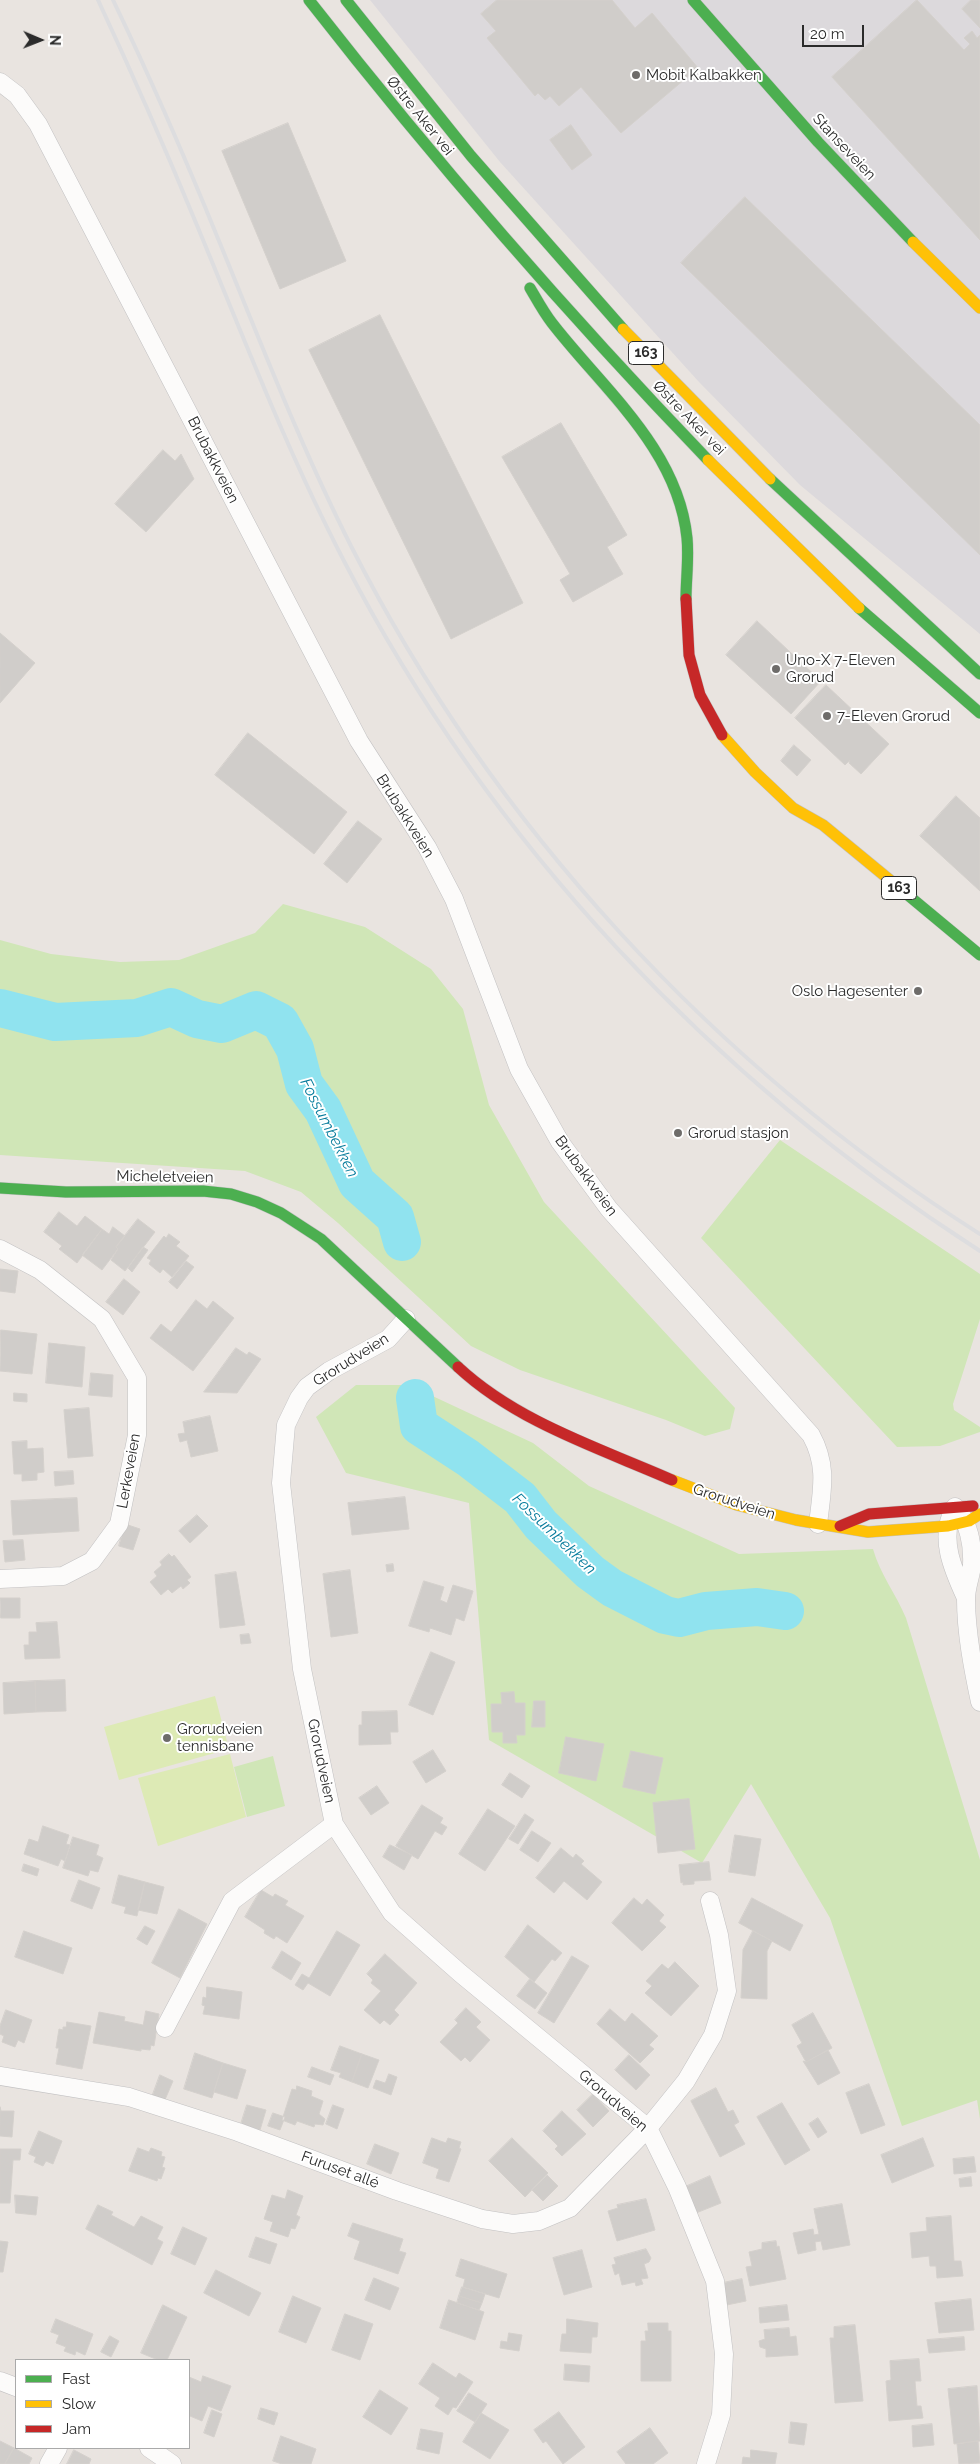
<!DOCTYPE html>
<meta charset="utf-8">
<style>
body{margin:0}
#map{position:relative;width:980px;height:2464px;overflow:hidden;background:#e9e4e0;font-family:Raleway,sans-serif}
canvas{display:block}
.legend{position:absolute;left:15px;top:2359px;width:175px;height:90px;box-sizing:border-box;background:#fff;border:1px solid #aaa;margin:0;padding:6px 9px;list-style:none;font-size:15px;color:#2b2b2b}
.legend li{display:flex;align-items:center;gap:10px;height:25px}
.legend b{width:25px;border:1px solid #aaa}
.north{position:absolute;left:15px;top:15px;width:50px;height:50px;-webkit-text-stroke:4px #fff;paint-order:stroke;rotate:91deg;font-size:14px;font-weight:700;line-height:20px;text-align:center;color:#2b2b2b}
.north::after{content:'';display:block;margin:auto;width:18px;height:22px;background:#2b2b2b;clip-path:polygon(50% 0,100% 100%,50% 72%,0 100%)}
.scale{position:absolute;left:802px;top:25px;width:62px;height:22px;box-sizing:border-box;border:2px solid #2b2b2b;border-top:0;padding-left:6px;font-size:15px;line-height:18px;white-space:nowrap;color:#2b2b2b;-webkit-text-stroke:4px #fff;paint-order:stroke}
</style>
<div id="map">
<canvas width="980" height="2464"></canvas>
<ul class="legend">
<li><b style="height:6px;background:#4caf50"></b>Fast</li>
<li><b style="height:6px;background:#ffc107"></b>Slow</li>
<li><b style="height:6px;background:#c62828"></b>Jam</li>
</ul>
<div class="north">N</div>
<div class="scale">20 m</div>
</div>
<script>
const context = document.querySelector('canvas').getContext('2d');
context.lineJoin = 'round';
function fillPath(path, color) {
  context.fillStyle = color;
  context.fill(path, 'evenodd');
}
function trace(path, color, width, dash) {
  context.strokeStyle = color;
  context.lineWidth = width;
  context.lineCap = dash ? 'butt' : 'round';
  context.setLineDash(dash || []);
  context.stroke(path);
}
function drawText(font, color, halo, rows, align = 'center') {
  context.font = font + ' Raleway,sans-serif';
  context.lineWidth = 4;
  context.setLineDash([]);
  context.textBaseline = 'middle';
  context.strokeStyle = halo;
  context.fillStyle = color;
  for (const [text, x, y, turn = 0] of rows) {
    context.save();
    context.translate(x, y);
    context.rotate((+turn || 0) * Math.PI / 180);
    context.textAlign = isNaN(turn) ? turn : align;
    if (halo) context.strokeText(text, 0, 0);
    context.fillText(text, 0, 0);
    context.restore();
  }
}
fillPath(new Path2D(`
 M370,0h610v634l-180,-149 -101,-103 -199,-220z`), '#dcd9dc');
fillPath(new Path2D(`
 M283,904l82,23 66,42 32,40 26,96 55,97 191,206 -5,21 -25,7 -39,-16 -146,-50 -49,-24 -133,-123 -37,-31 -56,-21 -245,-16v-215l51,14 69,8 59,-2 76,-27z
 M780,1140l200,134v45l-27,85 1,6 26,17v5l-40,14 -43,1 -196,-209z
 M356,1385h53l124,58 56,43 150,68 134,-5c7,25 23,45 33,69l74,242v259l-3,-19 -75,26 -72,-208 -79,-134 -49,79 -213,-123 -20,-237 -123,-30 -30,-56z
 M273,1756l12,50 -38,11 -13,-50z`), '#d0e6b7');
fillPath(new Path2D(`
 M215,1696l14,53 -110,31 -15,-53z
 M230,1754l16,63 -88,29 -20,-68z`), '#ddeab5');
trace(new Path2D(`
 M0,1008l55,14 82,-4 34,-11 26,12 25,5 34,-14 24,12 15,27 9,35 19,26 34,73 38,34 7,25
 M415,1398l4,28 49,32 52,40 21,27 49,47 22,16 53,27 14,3 27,-7 51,-4 28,4`), '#90e3ef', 38);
const building = new Path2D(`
 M497,0h115l23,28 17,-15 46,55 -77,65 -40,-46 -22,19 -9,-10 -5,4 -7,-7 -3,3 -48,-58 9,-7 -15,-17z
 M917,0l47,50 6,-6 -6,-6 8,-7 5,7 3,-3v205l-148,-163z
 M971,0h9v28l-18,-19z
 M288,123l58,138 -66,28 -58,-138z
 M571,125l21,30 -20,15 -22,-30z
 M745,197l235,228v130l-299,-292z
 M380,315l143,288 -72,36 -142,-289z
 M561,423l66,112 -20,12 16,27 -50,28 -13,-22 10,-6 -68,-117z
 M163,450l12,11 6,-7 13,25 -48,53 -31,-28z
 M757,621l64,60 -30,33 -65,-59z
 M0,633l35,30 -35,40z
 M826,685l63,59 -28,30 -12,-11 1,-3 -5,5 -50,-47z
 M248,733l99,79 -33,42 -99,-79z
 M794,745l17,15 -14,16 -16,-15z
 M956,796l24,22v73l-60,-55z
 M358,821l24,18 -35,44 -23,-19z
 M59,1212l18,14 8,-10 17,13 -25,34 -18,-14 3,-3 -18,-14z
 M138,1219l17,13 -30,39 -14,-11 7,-11 -2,-2z
 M113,1227l12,9 -9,11 2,2 -16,21 -20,-15 20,-26 7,5z
 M169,1234l11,8 -4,4 13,10 -17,21 -9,-8 -3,4 -11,-9 2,-4 -4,-2 17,-22 2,2z
 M143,1247l5,3 -16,22 -4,-4z
 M186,1261l8,6 -17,22 -8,-7z
 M0,1269l18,2 -3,22 -15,-2z
 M124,1279l16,13 -17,23 -17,-13z
 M196,1300l11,9 6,-8 21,17 -41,53 -43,-33 11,-14 10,8z
 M1,1330l36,4 -5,40 -32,-3z
 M49,1343l36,4 -3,40 -36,-4z
 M236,1348l11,7 2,-3 12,7 -24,34 -33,-1z
 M91,1373l22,2 -1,22 -23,-2z
 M14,1393l13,1v8l-13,-1z
 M89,1408l4,48 -25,2 -4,-48z
 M210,1416l8,35 -27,6 -4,-17 -7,2 -2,-8 7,-1 -2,-11z
 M27,1441v8l16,-1 1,24 -7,1v7l-15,1v-7h-8l-2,-32z
 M73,1471l1,13 -19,2 -1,-14z
 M405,1497l4,32 -57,6 -4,-32z
 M77,1498l2,33 -66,4 -2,-34z
 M197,1515l11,11 -18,17 -11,-12z
 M125,1524l15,5 -7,21 -14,-4z
 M23,1540l2,20 -20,2 -2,-21z
 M169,1554l3,3 2,-2 17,22 -4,3 3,3 -7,6 -2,-3 -9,7 -4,-4 -7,6 -11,-13 7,-6 -3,-4 8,-7 -2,-3z
 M393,1564l1,7 -7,1 -1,-7z
 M350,1570l8,63 -27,4 -8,-63z
 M236,1572l9,53 -25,3 -5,-53z
 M424,1581l20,6 -4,13 7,3 6,-18 20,6 -9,30 -8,-3 -5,17 -21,-7 -1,4 -20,-6z
 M0,1598h20v20h-19z
 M57,1622l3,36 -35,1 -1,-14h5v-13h8l-1,-9z
 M249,1634l2,9 -10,1 -1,-9z
 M431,1652l24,10 -22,53 -24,-10z
 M65,1680l1,31 -30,1 -1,-31z
 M35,1681l1,31 -32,2 -1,-31z
 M514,1692l1,11h10v32h-9l1,8h-14v-11h-11l-1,-28h11l-1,-11z
 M534,1701h11v26h-13z
 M397,1711l1,21h-8l1,12 -32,1v-20h3v-13z
 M566,1737l38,7 -8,37 -37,-8z
 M433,1750l13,21 -20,12 -13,-21z
 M631,1751l32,7 -8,36 -32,-7z
 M510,1773l20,13 -8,12 -20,-13z
 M377,1786l12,17 -18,12 -12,-17z
 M689,1799l6,50 -37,4 -5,-50z
 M422,1805l21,13 -3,5 7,4 -5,8 -7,-4 -17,28 -22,-13z
 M488,1809l27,17 -30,45 -26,-17z
 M525,1814l9,6 -16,24 -9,-5z
 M43,1826l26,9 -3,9 4,1 -5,16 -4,-2 -3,7 -34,-12 5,-15 9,3z
 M532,1831l19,12 -13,19 -18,-12z
 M735,1835l26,4 -6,37 -26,-4z
 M73,1837l26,8 -3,10 7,3 -5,14 -8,-2 -2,6 -25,-8z
 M390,1845l22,10 -8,15 -21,-13z
 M561,1848l12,10 3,-4 8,7 -3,3 21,18 -15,18 -23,-19 -10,12 -18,-15z
 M709,1862l2,18 -17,1v3l-11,1v-3l-2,1 -2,-18z
 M24,1864l15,5 -2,7 -15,-5z
 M119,1875l26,7 -8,34 -13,-3 2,-6 -14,-4z
 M79,1880l21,8 -8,21 -21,-8z
 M145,1882l19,5 -7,27 -19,-4z
 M261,1890l12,7 2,-3 13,7 -3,4 19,11 -17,27 -11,-7 -2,3 -10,-6 1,-3 -20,-13z
 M634,1898l8,7 5,-6 17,16 -5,6 7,6 -24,24 -30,-28z
 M752,1898l51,27 -13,26 -51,-28z
 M179,1909l28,15 -27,54 -28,-15z
 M528,1925l34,28 -7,8 -3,-2 -18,23 -29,-25z
 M145,1926l10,5 -8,14 -10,-6z
 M24,1931l48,17 -9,26 -48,-17z
 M337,1931l23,14 -30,51 -22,-13 -5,7 -8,-5 7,-11 7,4z
 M753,1931l19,10 -5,10v48l-26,-1 2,-48z
 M282,1951l19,12 -10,17 -19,-12z
 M385,1954l32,29 -23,27 5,5 -9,10 -6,-5 -4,4 -16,-14 17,-19 -10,-8 2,-3 -6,-6z
 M572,1956l17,10 -35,57 -16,-10z
 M675,1962l24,24 -28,30 -26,-23 7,-7 -6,-5 16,-17 6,5z
 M530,1979l17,14 -12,16 -18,-13z
 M207,1987l35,5 -3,27 -36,-5 2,-8 -3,-1 1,-8 3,1z
 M466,2008l15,14 -5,5 14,13 -20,22 -5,-5 -4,4 -21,-19 18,-19 -3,-3z
 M610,2009l15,13 7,-9 26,23 -9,9 5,4 -14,14 -43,-39z
 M6,2010l26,10 -8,23 -6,-3 -3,7 -13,-5 2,-6 -4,-2v-8z
 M146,2011l13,3 -5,32 -3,-1 -1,5 -9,-1v2l-48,-8 6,-31 26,5 -1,4 19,4z
 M813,2013l19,35 -26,14 -9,-16 5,-3 -10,-18z
 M67,2022l24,4 -9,43 -26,-5 3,-16h-3l3,-19 4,1v-3h3z
 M340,2046l22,8 -10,28 -13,-5 2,-4 -10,-3z
 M828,2050l12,23 -22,12 -15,-24 3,1z
 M195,2053l28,10 -11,35 -28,-9z
 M362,2054l17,6 -11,28 -16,-6z
 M629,2055l21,20 -14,15 -21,-20z
 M223,2063l23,7 -9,29 -23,-7z
 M312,2067l22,8 -4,10 -22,-8z
 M389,2074l8,3 -6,18 -18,-7 3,-8 9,3z
 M160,2075l13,6 -9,21 -12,-5z
 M869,2084l16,41 -24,9 -15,-41z
 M297,2086l15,5 -1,5 12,5 -4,13 6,5 -2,6 -8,-1 -1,3 -17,-6 -2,4 -13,-5 10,-31 4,1z
 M716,2088l12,24 5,-2 6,12 -5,3 11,19 -25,13 -29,-56z
 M593,2094l16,17 -16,16 -16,-17z
 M782,2103l28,47 -25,15 -28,-48z
 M247,2105l19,5 -6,20 -19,-6z
 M333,2105l11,4 -7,20 -11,-5z
 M0,2107l1,4h13l-2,26 -12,-1z
 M562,2111l24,23 -24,22 -7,-7 3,-3 -15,-15z
 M273,2113l12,4 -5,13 -12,-4z
 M818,2118l9,14 -9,6 -9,-14z
 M39,2131l23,10 -9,23 -7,-3 -3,5 -9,-4 2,-5 -7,-3z
 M432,2138l14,5 2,-5 13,4 -2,6 2,1 -12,33 -13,-4 3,-9 -16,-6z
 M512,2138l36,35 -23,24 -36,-36z
 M923,2138l11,28 -42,17 -11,-28z
 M375,2144l24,9 -8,21 -24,-10z
 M138,2148l11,4 2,-4 11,4 -1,4 4,1 -3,10 3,1 -4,11 -3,-1 -1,3 -28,-10z
 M0,2149h21l-1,11h-7l-3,43h-10z
 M974,2157l2,15 -22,2 -1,-15z
 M547,2175l11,11 -15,15 -11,-11z
 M710,2176l11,27 -25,10 -11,-26z
 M971,2177l1,9 -12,1 -1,-8z
 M288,2190l15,6 -7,19 4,2 -5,12 -4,-1 -3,9 -18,-6 3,-9 -9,-3 8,-24 13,4z
 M15,2195l23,2 -2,18 -20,-2z
 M646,2199l9,31 -38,11 -9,-30 10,-3 -1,-3z
 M842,2204l8,41 -27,5 -2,-9 -6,1 1,8 -18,4 -5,-21 20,-4 1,6 5,-1 -5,-25z
 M98,2205l15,7 -2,3 23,12 7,-11 22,11 -6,12 6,3 -11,23 -66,-36z
 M951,2216l3,45h7l2,15 -26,2 -1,-12h-6l-1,-10 -17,2 -2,-25 17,-2 -1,-13z
 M353,2223l50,16 -4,12 7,2 -8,21 -44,-15 6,-18 -12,-5z
 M183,2227l24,11 -12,27 -24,-11z
 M256,2237l21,7 -7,20 -21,-7z
 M0,2241l8,1 -5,30h-3z
 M776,2241l1,6 2,-1 7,33 -36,7 -4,-19 6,-1 -3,-14 13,-3v-6z
 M646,2249l5,9 -2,4 -5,2 4,14 -7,1 2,5 -7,2 -1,-4 -13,3 -3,-12 -4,2 -3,-10 4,-1 -2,-6z
 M582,2250l10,37 -28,8 -11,-37z
 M461,2259l46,15 -8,24 -36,-11 2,-8 -9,-3z
 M216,2270l45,23 -12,23 -45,-23z
 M374,2278l25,10 -9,22 -25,-10z
 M742,2279l4,22 -24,5 -4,-22z
 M462,2287l23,7 -3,9 -23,-7z
 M293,2296l28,12 -15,35 -27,-11z
 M459,2296l23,7 -3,7 -22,-7z
 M971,2299l3,31 -35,3 -4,-30z
 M449,2300l35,12 -9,28 -35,-12z
 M163,2305l24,12 -20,43h-9l-17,-7z
 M787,2305l2,15 -29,3 -1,-15z
 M345,2314l28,10 -13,36 -28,-10z
 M56,2319l37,15 -8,21 -9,-4 -1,4 -11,-4 2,-4 -10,-4 3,-8 -8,-3z
 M567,2319l31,4 -1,14h-5l-1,16 -31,-2 2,-17h4z
 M648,2323h20v8h3v50h-30v-40h5l-1,-10h3z
 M855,2325l8,76 -28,2 -5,-65h4v-11z
 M789,2328l1,9 6,-1 2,19 -32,2v-8l-6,-2 -1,-6 6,-2 -1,-9z
 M509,2333l13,2 -3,16 -19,-3 1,-7 6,1z
 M110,2336l9,5 -8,16 -10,-5z
 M964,2337l1,13 -36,3 -2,-13z
 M919,2359l2,22h-6l2,25h4l2,12 -34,3 -3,-40 5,-1 -1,-19z
 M433,2363l23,15 3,-5 14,9 -17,26 -3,-1 -5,8 -13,-9 5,-8 -21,-14z
 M565,2364l25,2 -1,16 -25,-2z
 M203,2376l28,10 -10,25 -13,-5 -6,15 -12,-5 -1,-39 12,5z
 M977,2386l3,55 -26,3 -6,-55z
 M380,2390l28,18 -17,27 -28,-18z
 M469,2393l18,11 -12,18 -18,-11z
 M261,2408l17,5 -4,12 -16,-6z
 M212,2410l10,4 -8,23 -10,-4z
 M559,2412l26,35 -22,17 -17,-23 -3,2 -9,-13z
 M481,2413l28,17 -19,29 -27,-17z
 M791,2422l16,2 -3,21 -15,-2z
 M932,2424l2,21 -21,2 -1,-21z
 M650,2428l18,25 -15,11h-27l-9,-12z
 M421,2429l22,4 -4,21 -22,-5z
 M281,2436l35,13 -5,15h-29l-9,-3z
 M0,2441l14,7 -9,16h-5z
 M978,2441l2,22 -21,1 -2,-20z
 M14,2448l18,10 -3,6h-24z
 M74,2450l17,9 -2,5h-22z
 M751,2450l26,3 -2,11h-33l1,-7 7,1z`);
fillPath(building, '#d0cdca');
trace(building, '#d4d0cc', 1);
const street = new Path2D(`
 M0,82l17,13 21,29 321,617 68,106 27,52 65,170 41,73 49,67 202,226c17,31 11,55 7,89
 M0,1249l40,21 62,49 35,59v57l-18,89 -27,37 -29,15 -63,3
 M406,1319l-18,20 -59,32 -22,16 -8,11 -13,27 -5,58 21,186 32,155 58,89 68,60 188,155 29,59 38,94 9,73 -3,61 -15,49
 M966,1598c-13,-28 -28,-61 -11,-91 14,15 18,38 17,58 -1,11 -6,22 -6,34 0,34 7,70 14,103
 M165,2028l67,-127 102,-77
 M0,2076l129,21 109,35 159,59 85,28 31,5 26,-3 31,-13 78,-80 38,-47 27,-46 14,-44 -8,-56 -9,-34
 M0,2381l16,6
 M149,2448l23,16
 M49,2464l9,-16`);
const fast = new Path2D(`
 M309,0c125,160 258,313 399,460
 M346,0l125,156 152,173
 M693,0l125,142 95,100
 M530,288c7,12 14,25 22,35 51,66 126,126 135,215 2,20 -1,41 -1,61
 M770,479l210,195
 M859,608l121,105
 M891,881l89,74
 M0,1188l66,4 137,-1 28,3 26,8 24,11 40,26 137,128`);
const slow = new Path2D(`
 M913,242l67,66
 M623,329l147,150
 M708,460l151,148
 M722,735l33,37 38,36 30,17 68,56
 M672,1480l65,25 59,15 72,12 80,-6 21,-5 11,-7`);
const jam = new Path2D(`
 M686,599l3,56 11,40 22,40
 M458,1367c59,55 141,81 214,113
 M840,1526l29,-12 104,-8`);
trace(street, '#c2c1c2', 19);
trace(fast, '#c2c1c2', 12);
trace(slow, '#c2c1c2', 12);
trace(jam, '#c2c1c2', 12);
trace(street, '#fcfbfa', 18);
trace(fast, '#4caf50', 11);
trace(slow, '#ffc107', 11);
trace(jam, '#c62828', 11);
trace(new Path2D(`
 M98,0c34,73 67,148 98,223 47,113 91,228 148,338 146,283 369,518 636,690
 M113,0c38,79 73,160 106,241 42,102 82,206 132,305 142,280 364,520 629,688`), '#dddddf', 4);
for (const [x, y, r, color] of [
 [636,75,5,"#6e6c6a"],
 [776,669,5,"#6e6c6a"],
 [827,716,5,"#6e6c6a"],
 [918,991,5,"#6e6c6a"],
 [678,1133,5,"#6e6c6a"],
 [167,1738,5,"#6e6c6a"]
]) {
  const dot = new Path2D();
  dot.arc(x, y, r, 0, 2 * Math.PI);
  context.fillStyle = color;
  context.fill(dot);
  trace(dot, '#fff', 2);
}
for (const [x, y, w] of [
 [646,353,35],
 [899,888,35]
]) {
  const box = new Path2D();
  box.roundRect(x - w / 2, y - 11.5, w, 23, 4);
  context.fillStyle = '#fff';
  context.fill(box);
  trace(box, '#2b2b2b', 1);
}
drawText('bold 14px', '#2b2b2b', null, [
 ["163",646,353],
 ["163",899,888]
]);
drawText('15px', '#2b2b2b', '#fff', [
 ["Mobit Kalbakken",646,75],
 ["Uno-X 7-Eleven",786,660],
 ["Grorud",786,677],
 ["7-Eleven Grorud",837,716],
 ["Oslo Hagesenter",908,991,"right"],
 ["Grorud stasjon",688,1133],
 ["Grorudveien",177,1729],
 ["tennisbane",177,1746]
], 'left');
drawText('15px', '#2b2b2b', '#fff', [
 ["Østre Aker vei",420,116,51],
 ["Stanseveien",844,147,47],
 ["Østre Aker vei",689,418,46],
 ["Brubakkveien",213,460,63],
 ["Brubakkveien",405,816,58],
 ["Brubakkveien",586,1176,54],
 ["Micheletveien",165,1177,1],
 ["Grorudveien",351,1360,-32],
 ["Lerkeveien",129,1471,-80],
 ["Grorudveien",734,1502,18],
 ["Grorudveien",321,1761,78],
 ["Grorudveien",613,2101,41],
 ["Furuset allé",340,2170,20]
]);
drawText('italic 16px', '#077c9c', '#fff', [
 ["Fossumbekken",329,1128,63],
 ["Fossumbekken",554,1534,44]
]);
</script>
